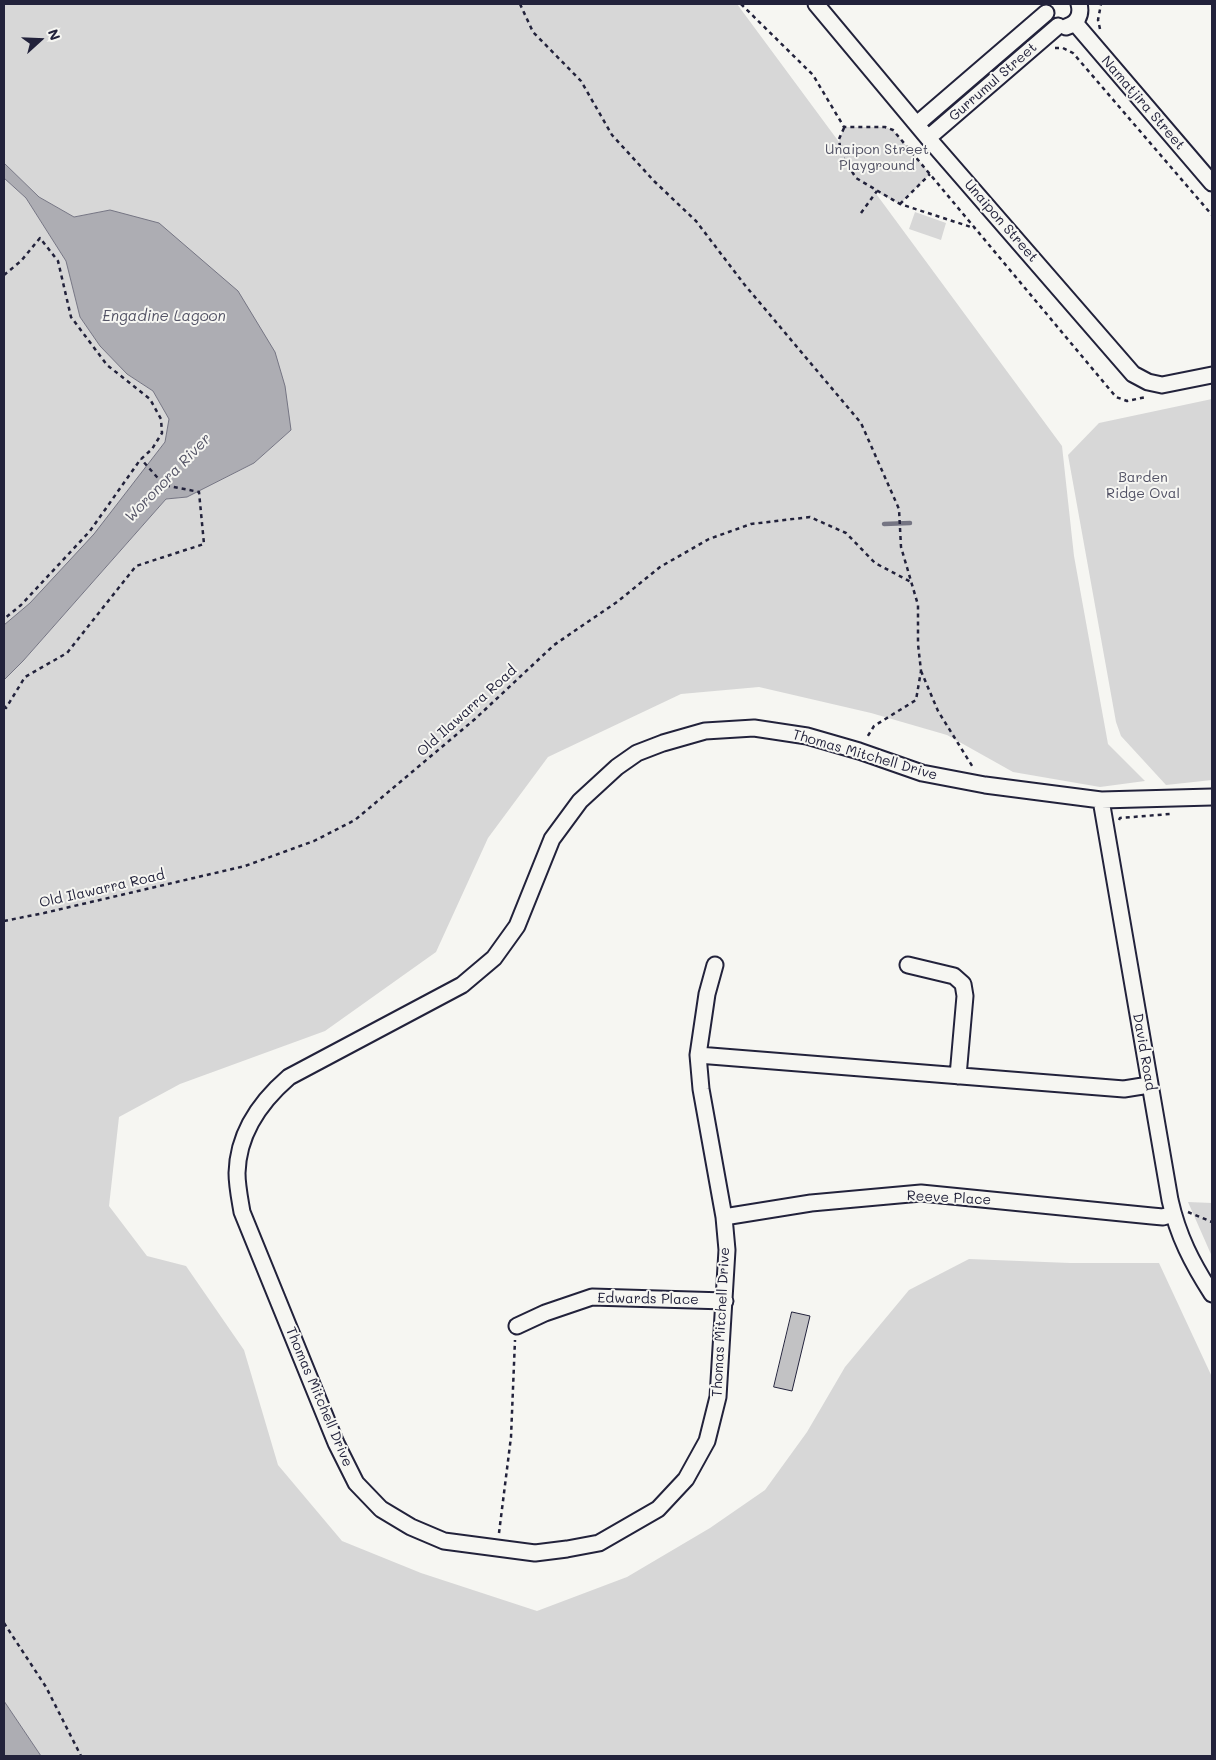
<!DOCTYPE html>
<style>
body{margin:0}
#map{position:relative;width:1216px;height:1760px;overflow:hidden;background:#f6f6f2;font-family:Mali,sans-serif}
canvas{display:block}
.frame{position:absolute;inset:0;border:5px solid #22223b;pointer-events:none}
.north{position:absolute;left:15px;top:15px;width:50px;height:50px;-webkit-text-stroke:4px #f6f6f2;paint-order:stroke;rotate:70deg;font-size:14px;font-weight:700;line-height:20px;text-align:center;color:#22223b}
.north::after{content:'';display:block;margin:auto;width:18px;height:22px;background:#22223b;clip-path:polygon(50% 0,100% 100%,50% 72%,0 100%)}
</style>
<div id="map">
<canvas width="1216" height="1760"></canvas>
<div class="frame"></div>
<div class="north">N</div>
</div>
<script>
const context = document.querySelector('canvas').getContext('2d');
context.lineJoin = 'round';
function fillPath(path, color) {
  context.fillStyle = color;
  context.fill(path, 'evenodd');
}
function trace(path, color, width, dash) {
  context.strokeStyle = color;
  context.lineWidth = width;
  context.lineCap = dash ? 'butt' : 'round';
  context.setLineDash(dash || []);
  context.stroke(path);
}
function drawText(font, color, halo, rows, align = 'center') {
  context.font = font + ' Mali,sans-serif';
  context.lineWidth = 4;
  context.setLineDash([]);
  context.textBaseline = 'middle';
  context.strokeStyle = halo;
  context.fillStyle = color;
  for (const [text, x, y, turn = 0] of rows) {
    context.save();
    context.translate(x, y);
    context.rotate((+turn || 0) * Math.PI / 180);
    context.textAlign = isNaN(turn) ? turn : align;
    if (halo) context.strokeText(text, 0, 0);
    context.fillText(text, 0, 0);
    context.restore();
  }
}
fillPath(new Path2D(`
 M4,4h733l102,138 5,-15h41l8,3 37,44 -30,30 -26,-13 188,255 12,110 34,188 37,37 -45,6 -87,-15 -66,-37 -76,-22 -112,-26 -78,7 -133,63 -60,81 -52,114 -111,79 -145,53 -61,33 -10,89 38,50 39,10 58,84 34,115 64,76 79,32 116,38 90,-34 83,-49 55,-38 42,-58 38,-65 64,-77 60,-31 101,4h89l53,114v379h-1171l-37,-55v-1021l19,-19 143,-162 21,-2 67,-34 37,-33 -181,-220 -36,7 -35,-20 -35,-34z
 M4,178l22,20 40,63 14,56 20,29 27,28 26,17 16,28 -4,23 -71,93 -64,68 -26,22z
 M915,212l31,11 -5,17 -32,-11z
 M1212,399v381l-46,5 -45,-49 -5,-14 -48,-267 31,-32z
 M1188,1202l24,1v53l-2,-4z`), '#d7d7d7');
const water = new Path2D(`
 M4,163l35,34 35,20 36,-7 49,13 79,68 37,61 10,34 6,44 -37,33 -67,34 -21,2 -143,162 -19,19v-55l26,-22 64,-69 71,-92 4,-23 -16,-28 -26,-17 -27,-28 -20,-29 -14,-56 -40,-63 -22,-20z
 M4,1701l37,55h-37z`);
fillPath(water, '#adadb3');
trace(water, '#757583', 1);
trace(new Path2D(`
 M884,524l26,-1`), '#757583', 4.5);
const building = new Path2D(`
 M792,1312l18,4 -18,75 -18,-4z`);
fillPath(building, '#c2c2c4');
trace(building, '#22223b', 1);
const minor = new Path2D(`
 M816,4l112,134 205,236 15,8 14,3 50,-10
 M1075,23l137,160
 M1066,27c11,-3 16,-12 13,-23
 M917,124l129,-111
 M928,138l130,-112
 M1101,800l69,400c8,36 22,63 42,94
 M908,965l46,11 9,8 2,12 -7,80
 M698,1055l9,-61 8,-29
 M1149,1085l-25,4 -426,-34 3,34 23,128 3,33 -9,147 -11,44 -21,38 -28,30 -59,34 -32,6 -32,4 -91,-12 -33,-14 -30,-18 -25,-26 -20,-40 -94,-231c-2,-12 -5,-26 -5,-39 1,-40 23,-71 52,-96l173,-92 32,-27 23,-32 35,-87 28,-38 37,-34 20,-14 26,-10 42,-12 49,-3 53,8 52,15 63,22 63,12 116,15 111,-3
 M724,1217l87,-14 110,-10 231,23 11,1 10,-3
 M517,1326l28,-13 47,-16 133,4`);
trace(minor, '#22223b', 19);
trace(new Path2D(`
 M520,4l13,28 48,49 31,54 42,46 42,40 48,63 117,139 38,86 2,38 17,58v39l3,27 -5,29 -42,26 -8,13
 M741,4l72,71 31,52h41l8,3 223,267 11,4 19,-4
 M1100,29l-2,-9 3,-16
 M1055,48h8l10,5 139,162
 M844,128l-5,11 2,15 15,24 44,26 74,24
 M900,204l30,-30
 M861,213l16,-22
 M4,275l17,-14 19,-23 18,23 13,56 36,48 43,34 11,20 1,14 -10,16 -12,11 -50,71 -69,74 -17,14
 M921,671l17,40 36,58
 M4,706l2,2 19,-31 42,-24 69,-87 68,-22 -5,-52 -35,-7 -23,-26
 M1119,820l1,-2 50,-4
 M4,921l40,-8 201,-47 69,-25 41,-21 120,-101 79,-74 63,-43 43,-35 49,-28 42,-15 59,-7 36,16 29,30 36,19
 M1188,1212l24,10
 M499,1533l12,-96 4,-97
 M4,1623l42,64 35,69`), '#22223b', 2.5, [4, 4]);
trace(minor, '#f6f6f2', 15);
drawText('14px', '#22223b', '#f6f6f2', [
 ["Gurrumul Street",993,82,-41],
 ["Namatjira Street",1143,103,49],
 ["Unaipon Street",1001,221,49],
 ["Old Ilawarra Road",467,711,-42],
 ["Thomas Mitchell Drive",865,755,16],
 ["Old Ilawarra Road",102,889,-13],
 ["David Road",1144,1052,80],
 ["Reeve Place",949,1198,3],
 ["Edwards Place",648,1299,1],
 ["Thomas Mitchell Drive",721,1322,-87],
 ["Thomas Mitchell Drive",319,1397,67]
]);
drawText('14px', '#4f4f62', '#f6f6f2', [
 ["Unaipon Street",877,150],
 ["Playground",877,166],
 ["Barden",1143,478],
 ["Ridge Oval",1143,494]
]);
drawText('italic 15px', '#535365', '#f6f6f2', [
 ["Engadine Lagoon",164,316],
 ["Woronora River",168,478,-46]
]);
</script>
